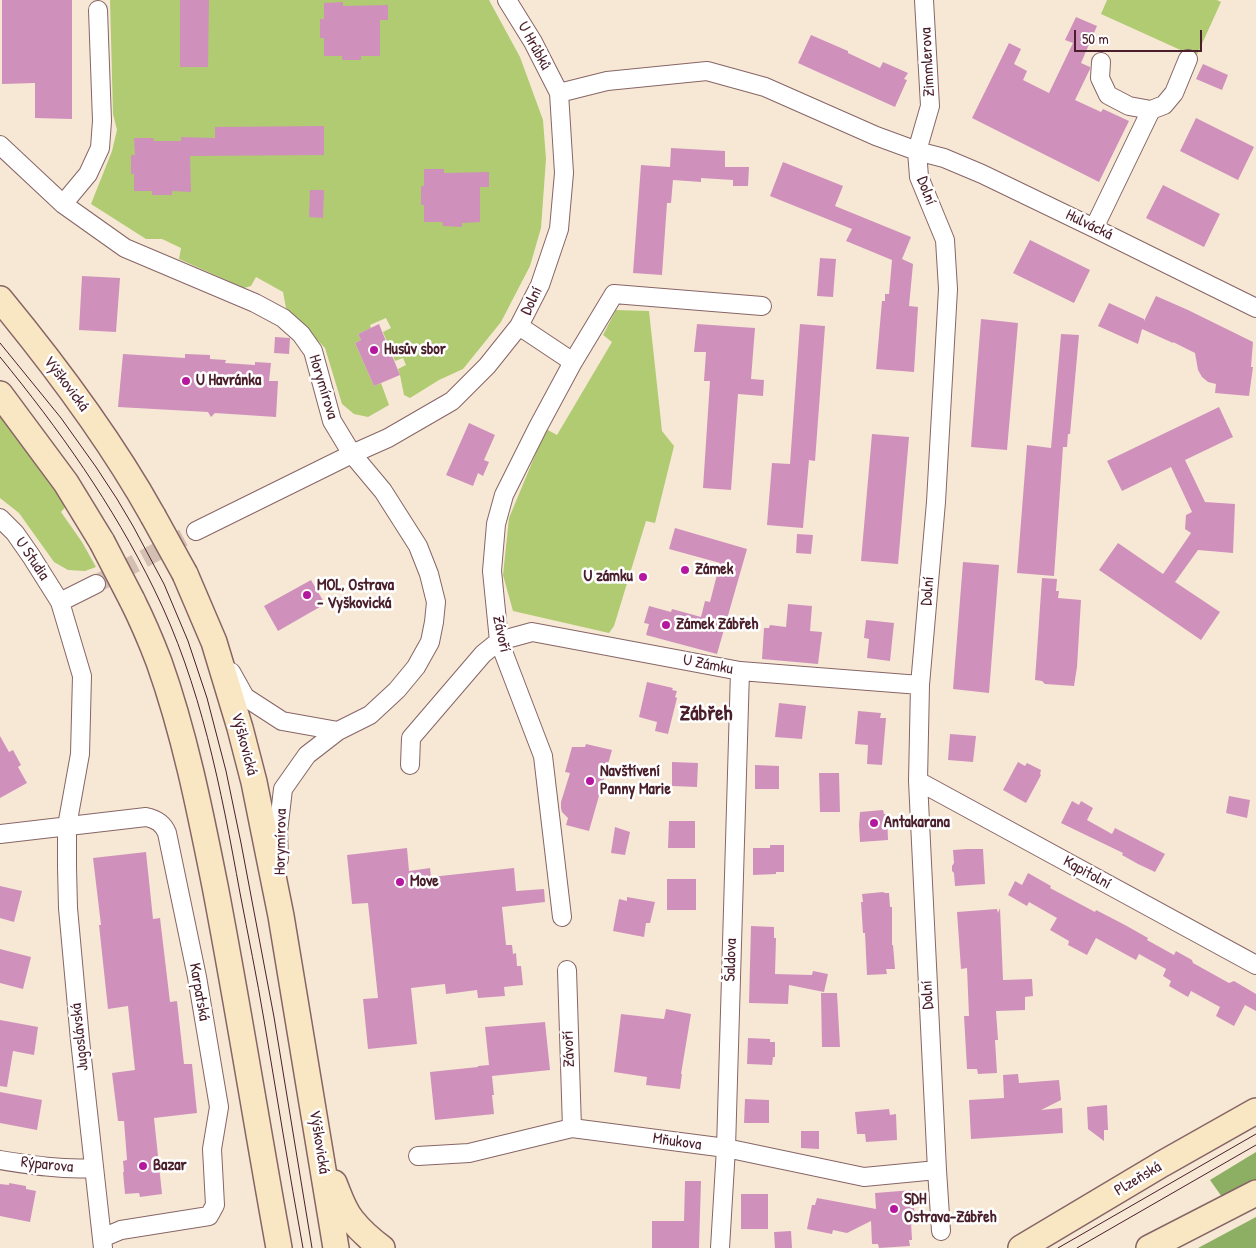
<!DOCTYPE html>
<meta charset="utf-8">
<style>
body{margin:0}
#map{position:relative;width:1256px;height:1248px;overflow:hidden;background:#f7e8d5;font-family:"Patrick Hand",sans-serif}
canvas{display:block}
.scale{position:absolute;left:1074px;top:30px;width:128px;height:22px;box-sizing:border-box;border:2px solid #4a1f2b;border-top:0;padding-left:6px;font-size:15px;line-height:18px;white-space:nowrap;color:#4a1f2b;-webkit-text-stroke:4px #fff;paint-order:stroke}
</style>
<div id="map">
<canvas width="1256" height="1248"></canvas>
<div class="scale">50 m</div>
</div>
<script>
const context = document.querySelector('canvas').getContext('2d');
context.lineJoin = 'round';
function fillPath(path, color) {
  context.fillStyle = color;
  context.fill(path, 'evenodd');
}
function trace(path, color, width, dash) {
  context.strokeStyle = color;
  context.lineWidth = width;
  context.lineCap = dash ? 'butt' : 'round';
  context.setLineDash(dash || []);
  context.stroke(path);
}
function drawText(font, color, halo, rows, align = 'center') {
  context.font = font + ' "Patrick Hand",sans-serif';
  context.lineWidth = 5;
  context.setLineDash([]);
  context.textBaseline = 'middle';
  context.strokeStyle = halo;
  context.fillStyle = color;
  for (const [text, x, y, turn = 0] of rows) {
    context.save();
    context.translate(x, y);
    context.rotate((+turn || 0) * Math.PI / 180);
    context.textAlign = isNaN(turn) ? turn : align;
    if (halo) context.strokeText(text, 0, 0);
    context.fillText(text, 0, 0);
    context.restore();
  }
}
fillPath(new Path2D(`
 M110,0h379l31,57 23,63 3,39 -5,69 -11,38 -29,56 -38,47 -24,11 -29,18 -6,-3 -4,-20 -2,-6 8,-4 -3,-7 -8,3 -12,-29 8,-4 -5,-10 -16,7 1,3 -13,6 3,6 -6,3 19,43 7,-3 8,22 -21,12 -14,-3 -12,-10 -17,-56 -39,-40 -3,-16 -27,-15 -5,9 -7,2 -65,-29 2,-11 -19,-9h-16l-55,-35 21,-53 5,-21 -4,-16z
 M1107,0h110l4,2 -25,55 -95,-43z
 M616,310l33,1 13,120 12,15 -19,77 -9,-2 -32,105 -5,7 -96,-22 -10,-36 6,-57 37,-89 11,6 55,-93 -9,-7z
 M0,413l67,92 -6,7 21,30 14,25 -11,4 -17,-1 -14,-8 -35,-49 -19,-15z`), '#b0cb72');
fillPath(new Path2D(`
 M1256,1152v28l-34,17 -12,-17z
 M1256,1217v31h-58z`), '#8caf64');
fillPath(new Path2D(`
 M2,0h70v119l-37,-1v-35l-33,1z
 M180,0h29l-1,67h-28z
 M343,2v4l45,-1v15h-8v36h-19v4h-19v-4h-18v-18h-4v-19h4v-16z
 M1076,17l21,9 -16,37 9,4v2l-15,31 26,12 2,-3 26,12 -30,61 -127,-64 37,-75 12,6 -7,15 13,7 -4,9 26,13 24,-50 -8,-3z
 M811,35l37,16v2l32,15 3,-6 25,11 -4,6 3,1 -12,27 -97,-44z
 M1203,64l25,11 -6,15 -26,-11z
 M1196,118l58,29 -16,33 -58,-29z
 M324,126v29l-134,1 1,36 -19,-1v4h-20v-4h-18v-17h-3v-19h4l-1,-17h19l1,3h27v-4l34,1v-11z
 M671,148l54,3v16h24l-1,19h-15v-6l-32,-2v4l-28,-2 -2,23h-4l-5,72 -29,-2 8,-108 29,2z
 M783,162l60,24 -8,20 76,31 -9,22 11,5 -4,42 9,1 -4,65 -38,-3 6,-68h3v-7h4l3,-34 -46,-19 6,-12 -82,-33z
 M424,169h20v4l45,-1v15h-9v35l-18,1v4l-19,-1 -1,-4h-18v-17h-3v-19h3z
 M1163,185l57,29 -16,33 -58,-29z
 M310,190h14l-1,28 -14,-1z
 M1030,240l60,30 -16,33 -61,-30z
 M820,258l16,1 -3,38 -16,-1z
 M82,276l38,2 -4,54 -37,-2z
 M1156,296l32,14 65,32 -2,25h2l-4,29 -34,-3 1,-9 -8,-2 -6,-5 -4,-7 -3,-17 -22,-11v1l-31,-14 -4,15 -40,-18 11,-23 35,16v2z
 M981,319l37,4 -11,127 -36,-3z
 M379,324l21,51 -26,11 -19,-43 6,-3 -3,-6z
 M697,324l58,4 -4,51 13,1 -1,16 -25,-2 -7,96 -28,-2 7,-107h-6l2,-29h-12z
 M800,324l25,2 -10,135 -6,-1 -6,68 -36,-3 5,-62 18,1z
 M1061,334l18,1 -9,99h-2l-1,13h-4l-9,129 -37,-3 10,-128 24,3z
 M275,337l15,1 -1,16 -15,-1z
 M123,354l62,4v-4l25,1v4l16,1 -1,3 30,2v-3l16,1 -2,18h9l-2,36 -61,-4 -4,4 -3,-5 -90,-5z
 M1219,407l14,30 -48,23 20,42 30,2 -2,49 -35,-3 -23,32 45,30 -19,28 -102,-70 19,-27 45,31 28,-41 -6,-4 1,-14 6,-3 -21,-45 -49,24 -15,-30z
 M469,423l26,12 -11,25 5,2 -6,14 -5,-3 -5,13 -27,-11z
 M872,434l37,3 -11,127 -37,-3z
 M675,528l72,21 -30,105 -71,-19 3,-11 -5,-1 5,-17 22,6 1,-3 29,8 4,-16 5,1 10,-39 -51,-14z
 M797,534l16,1 -2,19 -15,-1z
 M963,562l36,3 -10,128 -36,-4z
 M1042,578l15,1 -1,12h3l-1,7 23,2 -4,67 -3,19 -29,-2 -3,-3 -7,-1z
 M311,580l14,24 -47,27 -14,-25z
 M788,604l24,2 -2,25 12,1 -4,32 -56,-5 2,-31h5l1,-3 16,2z
 M866,620l28,3 -4,38 -23,-3 2,-19 -5,-1z
 M647,682l26,6 -1,2 5,1 -2,6 2,1 -9,36 -13,-3 2,-9 -18,-5z
 M779,703l27,3 -4,33 -27,-2z
 M858,711l23,2 -1,5h6l-4,47 -15,-1 1,-19 -13,-1z
 M950,734l26,2 -3,26 -25,-2z
 M0,736l9,16 4,-2 8,15 -3,2 9,16 -27,15z
 M586,744l26,6 -23,81 -23,-6 2,-7 -6,-6 -1,-4v-6l9,-29 -5,-1 7,-25h13z
 M672,762l26,1 -1,24 -25,-1z
 M1018,762l7,4 2,-3 14,7 -1,4 1,1 -15,28 -23,-13z
 M755,765l24,1v23h-24z
 M819,773h20l1,39h-20z
 M1229,796l21,4 -3,18 -21,-5z
 M1072,801l7,4 2,-4 12,7 -6,12 25,14 3,-6 50,26 -10,18 -17,-8 -16,-9 1,-2 -62,-30z
 M883,810l1,4h3l1,26 -28,2 -1,-17 1,-13z
 M669,821h26v27h-27z
 M615,827l15,5 -5,23 -14,-2z
 M770,845h14v27h-8v2l-23,1v-27h17z
 M407,848l2,23 21,-3 1,9 83,-9 2,23 28,-2 1,13 -43,5 4,38h6l1,9 3,-1 1,13h4l2,19 -19,2 1,9 -27,2 -1,-8 -31,4 -1,-10 -34,4 6,56 -49,5 -5,-50 15,-1 -10,-95 -16,1 -5,-49z
 M967,849h16l2,35 -30,2 -1,-13 -2,-2v-5l2,-3 -1,-13z
 M146,852l7,67 7,-1 10,84 7,-1 7,63h8l5,49 -43,5 8,76 -22,3 -1,-4 -14,1 -2,-22h1l-1,-11 4,-1 -3,-39h-6l-6,-48 23,-3 -7,-64 -20,3 -9,-84h2l-8,-67z
 M1028,873l23,13 -1,2 45,24 1,-2 29,15 23,13 -1,2 27,15 2,-4 16,9 1,3 36,20 5,-2 22,13v17l-11,-6 -11,21 -18,-10 4,-9 -29,-16 -3,6 -19,-11 2,-5 -8,-5 3,-7 -27,-15 -3,6 -40,-22 -9,17 -19,-10 1,-4 -19,-11 7,-12 -28,-16 -2,4 -19,-11 7,-14 7,4z
 M667,879h29v31h-29z
 M0,886l22,5 -8,31 -14,-4z
 M883,892l2,1h4l1,14h2v38h1l2,24h-9l1,5 -20,1 -2,-42h-2l-2,-31h2l-1,-8z
 M627,897l28,5 -5,21h-4l-2,14 -31,-6 6,-32 8,2z
 M1000,908l3,72 29,-1 1,17 -8,1v13l-29,1 2,29h-3l2,33 -19,1 -1,-5h-10l-3,-53h5l-2,-48 -6,1 -4,-57 40,-3 1,4z
 M751,926l23,1v11h2l-1,36 37,1 1,-4 15,3 -4,18 -35,-7 -1,19 -39,-1z
 M0,949l31,8 -8,32 -23,-6z
 M821,993h16l3,54h-18z
 M666,1009l25,5 -10,60h1l-2,15 -34,-4 1,-8 -33,-5 7,-58 43,5z
 M0,1020l38,7 -4,28 -21,-4 -6,36 -7,-1z
 M545,1022l5,48 -58,6 2,19h-2l2,19 -59,6 -5,-48 48,-5v-1l11,-1 -4,-38z
 M748,1038l22,1v3h5v15h-2l-1,8 -25,-1z
 M1018,1074l1,9 40,-3 2,20 -20,10 21,-2 1,25 -92,6 -2,-39 35,-2 -1,-23z
 M0,1092l42,8 -5,30 -37,-7z
 M745,1099l24,1v23h-25z
 M1107,1105l1,25h-4v11l-16,-12 -1,-22z
 M889,1109l1,6 6,-1 1,26 -31,2 -1,-8h-8l-2,-22z
 M801,1131h18v18l-18,-1z
 M685,1181h16l-2,67h-47v-27h32z
 M9,1183l17,3v3l10,2 -6,31 -30,-6v-32l9,1z
 M913,1190l2,32h-4l1,18h-3l1,6 -31,2 -1,-4h-6l-1,-23 -24,12 -14,-3 -1,4 -25,-5 5,-24h3l2,-7 59,11 -1,-16z
 M741,1194h27v35h-27z
 M791,1231l1,17h-17l-1,-16z`), '#cf91bb');
trace(new Path2D(`
 M96,584l100,-53`), '#d4c0b3', 18, [18, 9]);
const street = new Path2D(`
 M924,0l6,106 -13,45 2,26 26,63 3,49 -12,213 -16,183 -2,96 19,389 4,61
 M1101,62l-1,16 8,17 21,11 22,4 13,-5 10,-12 14,-34
 M559,93l48,-12 100,-10 58,16 111,49 41,15 27,7 38,16 112,54 162,80
 M0,145l63,59 62,44 130,55 28,15 18,16 12,17 19,70 20,33 31,37 35,55 11,28 7,28 -2,20 -4,20 -14,25 -19,23 -27,25 -32,16 -31,24 -24,34 -5,43 1,27
 M63,204l25,-30 12,-26 2,-27 -4,-111
 M1094,228l57,-118
 M519,326l54,36
 M0,518l15,15 16,23 29,46 22,74 -2,78 -13,72v41l1,41 12,132 23,208
 M196,531l156,-77 36,-16 64,-37 35,-35 32,-40 21,-41 19,-56 5,-56 -5,-80 -26,-51 -26,-42
 M60,602l36,-18
 M231,672l14,25 37,24 56,10
 M410,765l1,-27 72,-84 16,-13 33,-9 208,39 180,14
 M918,781l338,184
 M0,834l146,-17c10,2 17,6 21,16l30,144 22,130 -7,42 3,56 -6,11 -88,14 -19,8
 M562,917l-19,-161 -44,-115 -7,-70 4,-47 8,-29 34,-68 35,-65 41,-68 148,12
 M567,970l5,158
 M418,1156l51,-3 103,-25 154,20 138,29 73,-7
 M0,1160c31,5 62,10 94,8
 M720,1248l6,-100 14,-477`);
const secondary = new Path2D(`
 M0,299c56,68 110,140 153,217
 M0,394l66,89 36,59
 M185,574l29,68 26,86 14,54 27,134 55,332
 M132,600c10,20 19,41 27,62 26,73 41,149 56,224 23,120 42,241 64,362
 M334,1183c5,12 9,26 18,37 8,10 19,20 30,28
 M1021,1248l141,-84 94,-53
 M1149,1248l107,-55`);
trace(street, '#876566', 20);
trace(secondary, '#876566', 28);
trace(street, '#fff', 18);
trace(secondary, '#f9e7c3', 25);
trace(new Path2D(`
 M0,343l61,75 35,49 21,32 16,27 31,58 24,57 19,57 19,73 15,72 33,174 38,231
 M0,357c59,72 113,148 154,232 47,95 67,200 86,304 8,42 17,85 24,127 13,76 25,152 39,228
 M1058,1248l198,-114
 M1077,1248l179,-103`), '#4a1f2b', 1);
const secondaryBridge = new Path2D(`
 M153,516l32,58
 M102,542l30,58`);
trace(secondaryBridge, '#876566', 28, []);
trace(secondaryBridge, '#f9e7c3', 25);
for (const [x, y, r, color] of [
 [374,350,5,"#b5179e"],
 [186,381,5,"#b5179e"],
 [685,570,5,"#b5179e"],
 [643,577,5,"#b5179e"],
 [307,595,5,"#b5179e"],
 [666,625,5,"#b5179e"],
 [590,781,5,"#b5179e"],
 [874,823,5,"#b5179e"],
 [400,882,5,"#b5179e"],
 [143,1166,5,"#b5179e"],
 [894,1209,5,"#b5179e"]
]) {
  const dot = new Path2D();
  dot.arc(x, y, r, 0, 2 * Math.PI);
  context.fillStyle = color;
  context.fill(dot);
  trace(dot, '#fff', 2);
}
drawText('16px', '#4a1f2b', '#fff', [
 ["U Hrůbků",534,46,61],
 ["Zimmlerova",928,62,-93],
 ["Dolní",926,191,70],
 ["Hulvácká",1089,225,26],
 ["Dolní",532,301,-64],
 ["Výškovická",66,384,53],
 ["Horymírova",323,387,73],
 ["U Studia",32,559,56],
 ["Dolní",928,591,-85],
 ["Závoří",501,634,78],
 ["U Zámku",708,665,11],
 ["Výškovická",244,744,75],
 ["Horymírova",281,842,-89],
 ["Kapitolní",1087,873,29],
 ["Šaldova",731,960,-88],
 ["Karpatská",199,992,80],
 ["Dolní",928,995,-93],
 ["Jugoslávská",80,1037,-96],
 ["Závoří",569,1049,-92],
 ["Výškovická",319,1142,81],
 ["Mňukova",677,1142,8],
 ["Rýparova",47,1165,6],
 ["Plzeňská",1138,1179,-31]
]);
drawText('bold 16px', '#4a1f2b', '#fff', [
 ["Husův sbor",384,350],
 ["U Havránka",196,381],
 ["Zámek",695,570],
 ["U zámku",633,577,"right"],
 ["MOL, Ostrava",317,586],
 ["- Vyškovická",317,604],
 ["Zámek Zábřeh",676,625],
 ["Navštívení",600,772],
 ["Panny Marie",600,790],
 ["Antakarana",884,823],
 ["Move",410,882],
 ["Bazar",153,1166],
 ["SDH",904,1200],
 ["Ostrava-Zábřeh",904,1218]
], 'left');
drawText('bold 21px', '#4a1f2b', '#fff', [
 ["Zábřeh",706,714]
]);
</script>
